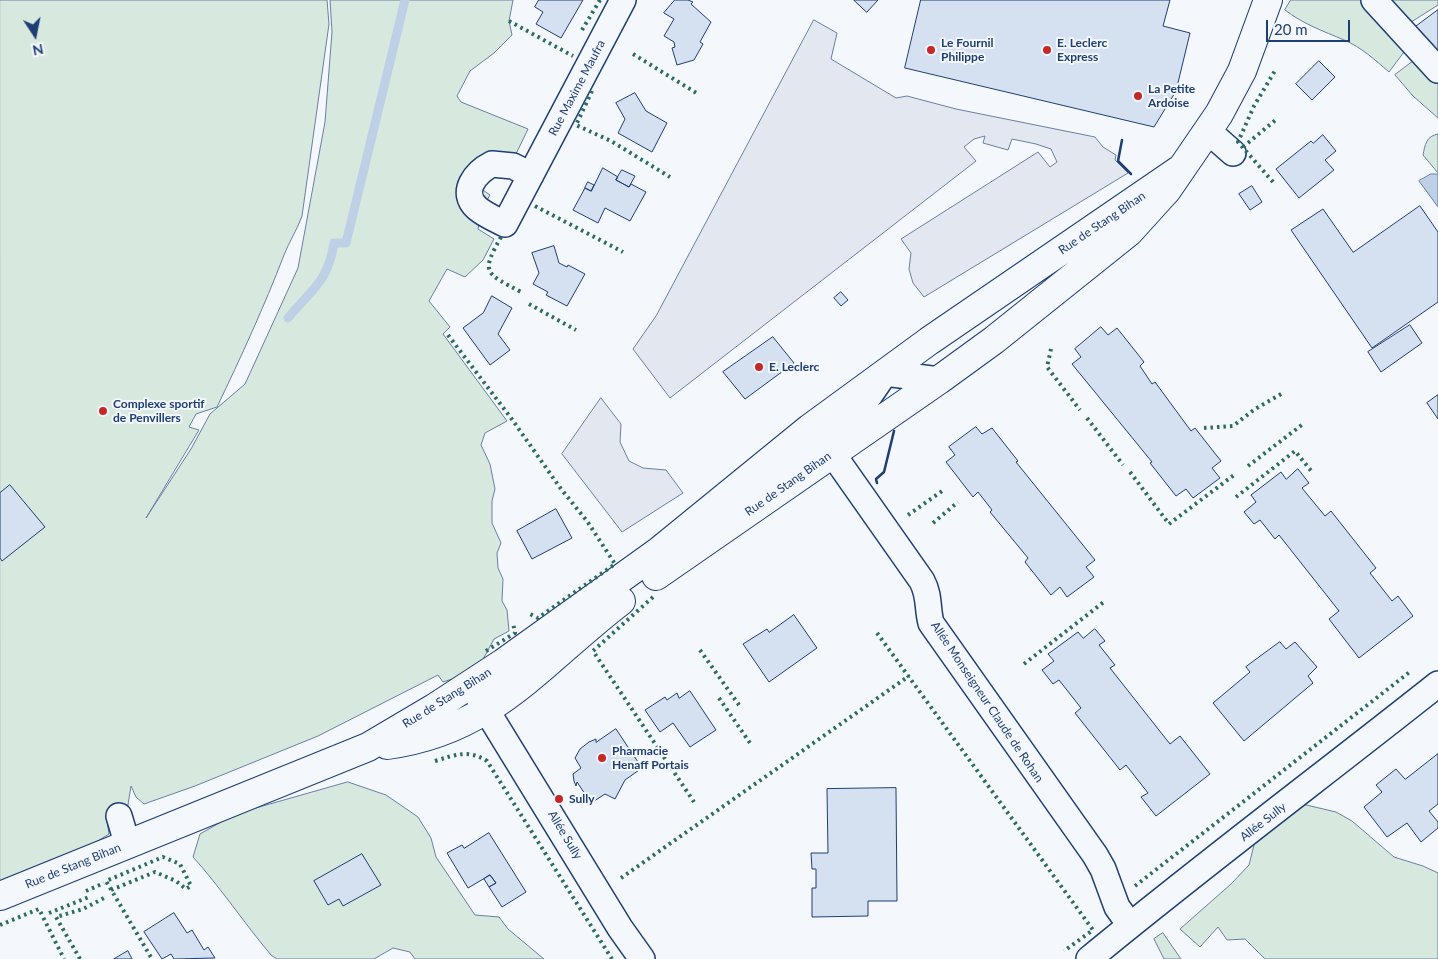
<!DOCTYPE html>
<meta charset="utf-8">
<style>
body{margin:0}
#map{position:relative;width:1438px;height:959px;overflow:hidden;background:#f4f7fb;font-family:Lato,sans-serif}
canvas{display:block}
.north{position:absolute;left:10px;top:10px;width:50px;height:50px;-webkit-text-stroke:4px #f4f7fb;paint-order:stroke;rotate:169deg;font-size:14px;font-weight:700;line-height:20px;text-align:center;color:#1d3f73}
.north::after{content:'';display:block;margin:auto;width:18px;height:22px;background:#1d3f73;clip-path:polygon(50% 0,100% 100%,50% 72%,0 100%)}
.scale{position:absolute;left:1266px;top:20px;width:84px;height:22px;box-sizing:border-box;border:2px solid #1d3f73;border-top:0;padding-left:6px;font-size:15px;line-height:18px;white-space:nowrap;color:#1d3f73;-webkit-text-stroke:4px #f4f7fb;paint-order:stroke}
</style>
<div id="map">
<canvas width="1438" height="959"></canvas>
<div class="north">N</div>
<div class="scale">20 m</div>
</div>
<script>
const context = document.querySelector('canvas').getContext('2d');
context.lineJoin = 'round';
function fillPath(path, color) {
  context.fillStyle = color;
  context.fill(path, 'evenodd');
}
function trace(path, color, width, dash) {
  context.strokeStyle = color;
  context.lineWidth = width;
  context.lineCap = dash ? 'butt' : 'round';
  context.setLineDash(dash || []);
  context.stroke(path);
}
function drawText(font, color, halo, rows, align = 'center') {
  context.font = font + ' Lato,sans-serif';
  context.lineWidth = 4;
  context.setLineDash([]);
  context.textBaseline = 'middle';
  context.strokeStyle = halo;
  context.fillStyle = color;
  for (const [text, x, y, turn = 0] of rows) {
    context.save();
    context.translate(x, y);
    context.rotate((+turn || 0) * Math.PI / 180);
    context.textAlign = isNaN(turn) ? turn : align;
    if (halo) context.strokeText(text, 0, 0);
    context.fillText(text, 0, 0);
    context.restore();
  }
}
const green = new Path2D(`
 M0,0h327l2,24 -27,192c-5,14 -13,26 -18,39 -20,52 -43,102 -67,152l-21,7 -7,13 10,3 -53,88 45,-69 19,-35 35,-30 53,-116 27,-146 7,-90 -2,-32h183l-4,21 3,14 -18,18 -24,18 -13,25 4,6 67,27 -13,27c-28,-3 -35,-4 -52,20l27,19 -8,14 -4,20 16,10 -11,21 -18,17 -18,-8 -18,32 21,26 -7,7 64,87 -22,12 -4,12 9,19 5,25 -3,12v22l9,20 -4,10 1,15 5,11 -1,22 5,9 2,21 -15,8 -14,26 -16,10 -21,7 -5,-7 -120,61 -123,50 -51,18 -8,-7 -5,-11 -4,25 -20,10 2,13 -16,10 -93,44z
 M1291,0h147v5l-30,19 -1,24 -18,24c-14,-12 -28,-25 -45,-32 -21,-9 -41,-16 -59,-30z
 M1416,59l22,7v52l-25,-22 -18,-21z
 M1438,134v39l-15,-18c2,-10 3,-19 15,-21z
 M348,782l38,13 32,22 13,21 5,19 39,58 24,2 9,12 36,30h-129l-5,-7 -17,-4 -19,11h-97l-6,-4c-27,-32 -50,-67 -78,-98l7,-23 35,-20z
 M1302,804l34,8 16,9 42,36 29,9 15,7v86h-173l-20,-20 -18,1 -9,-13 -18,20 -20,-18 51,-45 18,-19 5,-20z
 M1163,933l18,26h-17l-10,-20z`);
fillPath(green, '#d7e8df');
trace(green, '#687fa3', 1);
const parking = new Path2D(`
 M814,20l23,13 -6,26 65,39 11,-2 49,13 139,28 8,10 13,8 -1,5 13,13 -204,124 -11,-14 -4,-14 2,-16 -10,-14 137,-87 12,15 7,-5 -6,-13 -15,-5 -24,-5 -4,11 -25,-7 2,-7 -11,3 -10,8 12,14 -306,237 -37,-49 23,-33z
 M601,398l20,26 -1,18 9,19 14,7 23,2 17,23 -61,39 -60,-78z`);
fillPath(parking, '#e3e8f0');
trace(parking, '#687fa3', 1);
const water = new Path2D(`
 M1431,174h7v33l-19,-26z`);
fillPath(water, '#bed0e5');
trace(water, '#687fa3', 1);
trace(new Path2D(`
 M288,318c24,-29 40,-36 46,-75h12l59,-243`), '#bed0e5', 9);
const building = new Path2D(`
 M539,0h44l-22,38 -25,-14 7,-12 -8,-5z
 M675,0h13l5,2 -2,2 20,18 -11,20 3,2 -9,16 -17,5 -5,-17 3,-1 -1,-5 -10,-6 10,-17 -10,-6z
 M854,0h24l-11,12z
 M921,0h249l-7,26 27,7 -14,58 -22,36 -249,-59z
 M1438,10v46l-24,-28z
 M1319,61l16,16 -23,23 -16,-16z
 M635,93l11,18 21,12 -15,29 -34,-19 7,-14 -9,-16z
 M1323,135l13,16 -11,9 9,10 -35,28 -23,-29 35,-28 2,2z
 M603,168l15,9 -2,3 13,7 2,-3 15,8 -16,29 -25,-13 -7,15 -25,-13 12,-22 6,3z
 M622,170l13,6 -6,11 -13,-7z
 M588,182l6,3 -3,6 -6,-3z
 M1252,186l10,16 -12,8 -11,-16z
 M1420,206l18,26v70l-66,46 -81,-118 32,-21 30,43z
 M554,246l5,17 8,4 1,-2 17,9 -18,32 -21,-11 2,-3 -15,-8 6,-11 -7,-20z
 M841,292l7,8 -7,6 -7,-8z
 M492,296l20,12 -14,26 12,16 -20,15 -27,-37 20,-15z
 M1410,325l12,18 -41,29 -13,-20z
 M1101,327l7,8 9,-7 27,34 -4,4 12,18 3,-2 36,49 4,-3 26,33 -9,7 8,10 -27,20 -7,-9 -10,7 -26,-33 2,-1 -80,-98 9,-7 -6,-8z
 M773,337l21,26 -49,36 -22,-27z
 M1438,395v24l-11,-16z
 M976,427l6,7 10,-6 26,33 -2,1 79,98 -9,7 8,10 -27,20 -7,-10 -9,8 -26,-33 3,-4 -38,-46 2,-2 -14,-18 -5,5 -27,-35 9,-7 -6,-8z
 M1298,469l11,14 -7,5 23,28 6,-5 45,57 -6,5 22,28 6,-5 15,20 -54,42 -30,-39 10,-8 -60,-76 -4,4 -15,-19 -6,4 -10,-12 12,-10 -5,-7 30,-23 5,7z
 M10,485l35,42 -43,34 -2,-3v-65z
 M556,509l16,29 -40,21 -15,-28z
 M794,615l23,33 -48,34 -26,-38 24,-15 2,3z
 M1095,629l10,12 -6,4 16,20 -5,3 60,76 10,-8 30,38 -54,42 -15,-19 7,-4 -22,-28 -6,5 -45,-57 6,-5 -22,-28 -6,4 -11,-14 12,-9 -6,-7 30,-22 5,6z
 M1280,642l6,7 9,-7 22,25 -9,9 5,7 -69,58 -31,-38 37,-31 -4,-5z
 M690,691l26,39 -26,17 -17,-24 -13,9 -15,-22 20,-13 2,3 10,-7 2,5z
 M616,729l26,39 -17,12 -10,19 -10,-5 -14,9 -14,-21 -1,4 -2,-5 -1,-7 8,-6 -6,-10 5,-9 9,-7 7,-3v3z
 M1438,754v50l-9,7 9,11v6l-17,14 -14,-19 -20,14 -23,-30 18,-15 -6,-7 20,-16 9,10z
 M896,788l1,113h-29v15l-56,1v-29h4v-19h-4l-1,-16h17l-1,-64z
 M489,833l37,59 -24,15 -13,-20 7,-4 -6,-8 -22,13 -21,-35 15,-8 2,3z
 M362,854l19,31 -38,21 -4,-7 -11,6 -14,-24z
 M490,875l6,8 -7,4 -5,-8z
 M174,913l13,20 5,-3 12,20 4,-3 7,11 -41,1 -3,-5 -9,5 -18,-27z
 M128,951l4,8h-18z`);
fillPath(building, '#d5e0f0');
trace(building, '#1d3f73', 1);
const minor = new Path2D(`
 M1374,0l64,70
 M1208,131l25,22
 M531,175l-18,-9 -21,-2c-16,8 -33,28 -15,44 8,7 18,11 28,16l118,-224
 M832,453l90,128c8,15 5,27 9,42l164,232 8,14 14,38 13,18
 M747,497l112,-86 26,-38 54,7
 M471,685l149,243 22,31
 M479,697l48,-37
 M119,816l8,27
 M1089,959c114,-94 233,-183 349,-275`);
const tertiary = new Path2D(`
 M656,576l283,-196 55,-40 135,-108 38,-42 52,-76 23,-43 26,-71
 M387,745c107,-14 155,-84 234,-144
 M0,896l368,-149 66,-39 69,-45 156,-112 151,-123 119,-87 250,-171`);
trace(minor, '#1d3f73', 28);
trace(tertiary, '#1d3f73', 30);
trace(minor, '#f4f7fb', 25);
trace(tertiary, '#f4f7fb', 28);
trace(new Path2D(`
 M509,21l64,35
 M582,30l18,-30
 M633,54l65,40
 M592,91l-16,34 35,16 59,36
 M1243,147l35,-29
 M1273,182l-35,-40 16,-36 22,-37
 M535,206l88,46
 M501,237c-21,37 -15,36 20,55
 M529,304l47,26
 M448,335l63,83 50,71 26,32 28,43 -77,54 -8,-4
 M1051,349l-4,18 33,43
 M1087,418l36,47
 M1204,428l29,-2 22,-17 28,-16
 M1248,466l55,-42
 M1130,472l39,52 65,-49
 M1236,497l59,-46 17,21
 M908,515l34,-24
 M933,523l25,-21
 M653,597l-60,54 101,151
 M877,633l216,297 -29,21
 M700,650l39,55
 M486,651l29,-18 -2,-10
 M1024,664l81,-63
 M719,698l31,45
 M435,761c20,-6 33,-12 52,0l125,198
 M621,878l288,-202
 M1135,886l276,-215
 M111,890l44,-18 21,9 10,8 5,-3 -11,-22 -17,-7 -57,24 46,78
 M86,891l18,-8
 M49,913l40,-16
 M0,925l39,-16 25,50
 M80,959l-24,-42 27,-8 23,-12`), '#2c6c60', 4, [2.5, 4]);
trace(new Path2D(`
 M1122,140l-4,21 13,13
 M877,483l-1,-4 8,-7 10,-41`), '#1d3f73', 2.5);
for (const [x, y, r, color] of [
 [931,50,5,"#c62828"],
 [1047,50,5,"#c62828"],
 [1138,96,5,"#c62828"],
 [759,367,5,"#c62828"],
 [103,411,5,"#c62828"],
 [602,758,5,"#c62828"],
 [559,799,5,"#c62828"]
]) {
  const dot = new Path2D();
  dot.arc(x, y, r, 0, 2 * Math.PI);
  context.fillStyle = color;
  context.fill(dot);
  trace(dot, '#f4f7fb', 2);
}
drawText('bold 12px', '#1d3f73', '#f4f7fb', [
 ["Le Fournil",941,43],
 ["Philippe",941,57],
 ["E. Leclerc",1057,43],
 ["Express",1057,57],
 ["La Petite",1148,89],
 ["Ardoise",1148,103],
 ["E. Leclerc",769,367],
 ["Complexe sportif",113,404],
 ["de Penvillers",113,418],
 ["Pharmacie",612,751],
 ["Henaff Portais",612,765],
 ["Sully",569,799]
], 'left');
drawText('12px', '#1d3f73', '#f4f7fb', [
 ["Rue Maxime Maufra",577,88,-62],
 ["Rue de Stang Bihan",1102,223,-34],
 ["Rue de Stang Bihan",788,484,-35],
 ["Rue de Stang Bihan",447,698,-32],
 ["Allée Monseigneur Claude de Rohan",987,702,56],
 ["Allée Sully",1263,822,-38],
 ["Allée Sully",565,835,59],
 ["Rue de Stang Bihan",73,866,-22]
]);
</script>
